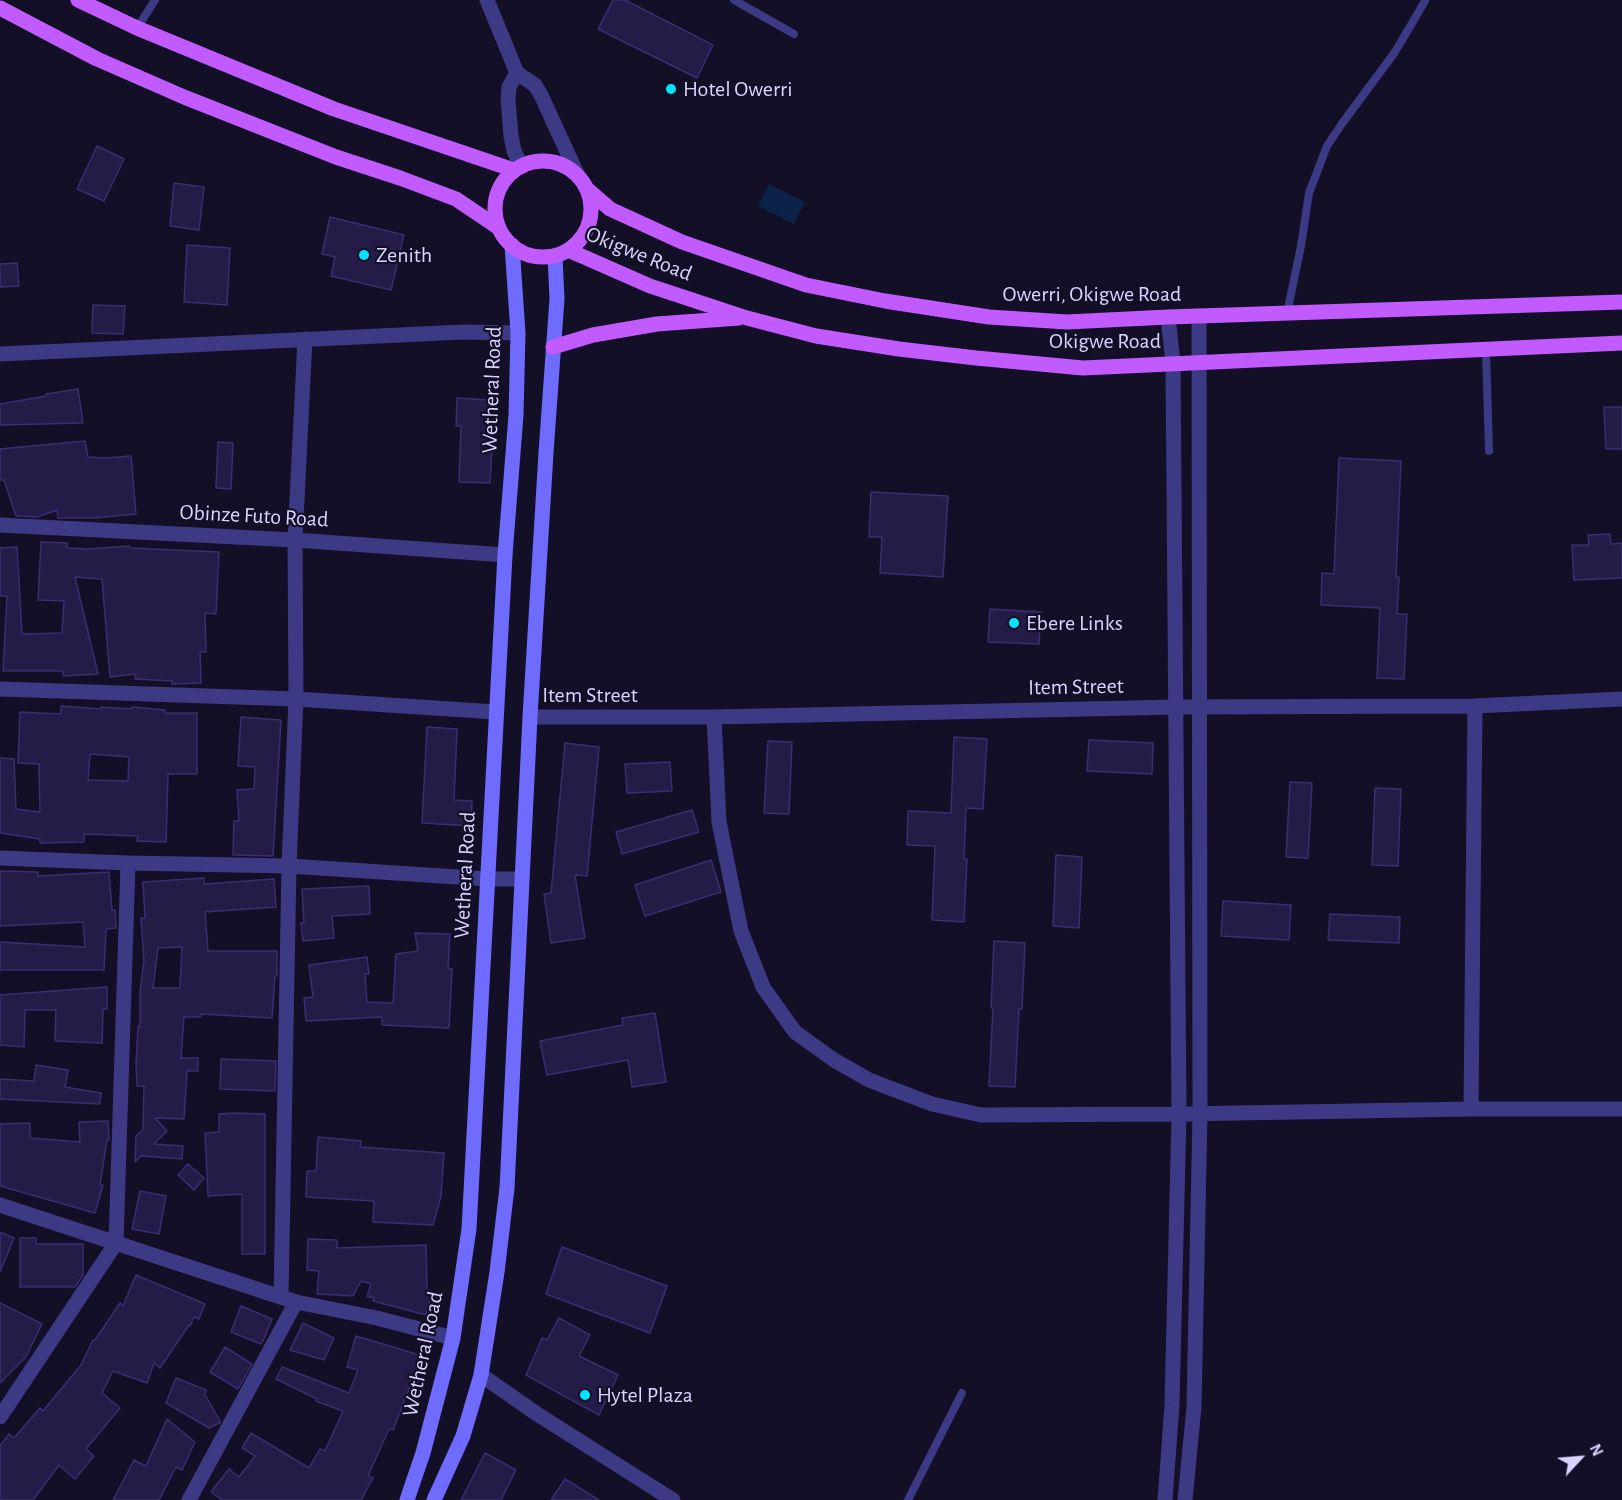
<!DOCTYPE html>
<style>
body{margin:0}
#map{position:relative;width:1622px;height:1500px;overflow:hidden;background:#130f26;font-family:"Alegreya Sans",sans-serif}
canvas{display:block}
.north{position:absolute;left:1550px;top:1428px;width:60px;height:60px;-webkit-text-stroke:4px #130f26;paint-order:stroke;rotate:64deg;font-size:16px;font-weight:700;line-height:24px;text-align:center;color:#d9d4ff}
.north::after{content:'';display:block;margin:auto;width:21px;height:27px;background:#d9d4ff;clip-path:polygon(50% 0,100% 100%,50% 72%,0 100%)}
</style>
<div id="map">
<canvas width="1622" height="1500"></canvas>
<div class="north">N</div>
</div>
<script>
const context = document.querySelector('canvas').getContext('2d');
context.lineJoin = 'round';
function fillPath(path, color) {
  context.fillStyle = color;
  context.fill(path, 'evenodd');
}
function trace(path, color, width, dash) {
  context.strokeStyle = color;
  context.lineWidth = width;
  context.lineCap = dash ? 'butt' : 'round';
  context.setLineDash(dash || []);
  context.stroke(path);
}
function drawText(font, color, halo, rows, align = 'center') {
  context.font = font + ' "Alegreya Sans",sans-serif';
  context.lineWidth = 4.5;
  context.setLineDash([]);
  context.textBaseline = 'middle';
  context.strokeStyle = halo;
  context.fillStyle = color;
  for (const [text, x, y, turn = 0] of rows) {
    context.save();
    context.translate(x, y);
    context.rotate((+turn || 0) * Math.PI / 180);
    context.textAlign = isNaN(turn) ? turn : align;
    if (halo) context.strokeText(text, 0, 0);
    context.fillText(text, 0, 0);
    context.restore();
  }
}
fillPath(new Path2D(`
 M769,184l36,18 -11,22 -36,-18z`), '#0c2248');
const building = new Path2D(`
 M613,0h12l88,45 -16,33 -99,-49z
 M97,146l27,13 -20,42 -27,-12z
 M174,183l30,4 -5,43 -29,-4z
 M330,217l74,18 -13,55 -60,-14 4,-19 -13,-3z
 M187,245l43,3 -3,57 -43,-3z
 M17,263l2,23 -19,1v-23z
 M93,305l32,1 -2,28 -31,-1z
 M78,389l5,34 -83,2v-21l46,-8v-2z
 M457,398l32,2 -1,48h4l-2,35 -31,-1 2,-56h-5z
 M1604,407h18v42h-16z
 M85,441l3,16 17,1 26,-2 5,58 -41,4h-37l-1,-8 -20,7 -21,-1 -12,-36h-4v-31z
 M218,442l15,1 -2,46 -15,-1z
 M1339,458l62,3 -5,116h3l-2,37h10l-3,65 -27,-1 3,-70 -59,-3 1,-32 12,1z
 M871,492l77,4 -5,81 -63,-4 2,-36h-13z
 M1610,534l1,10 11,-1v35l-48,2 -2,-35h17l-1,-10z
 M41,542l26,1v5l20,1 43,-3v2l89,4 -3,62 -11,-1 1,39h-6l1,31 -29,1v-3l-37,-2 1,-5 -26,3 -8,-98 -27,-2 23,97 -35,2v-5h-60l4,-75h-7v-48l17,-1 5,87 40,-1 2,-32 -26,-1z
 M990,609l51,3 -2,32 -51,-2z
 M61,706l40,3v-2l31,2v-2l33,3v3h32v61h-29l-2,68 -29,-1 1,-5 -54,-2v8l-44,1v-4l-40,-6v-75l14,1 2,50 24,3 -1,-48 -21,-1 2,-51 41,2zM90,754l39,3 -1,24 -40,-1z
 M241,717l40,3 -8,136 -40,-1 1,-34h5l-2,-31 17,-1 1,-22 -17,-1z
 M427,727l30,2 -3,71 18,1 -1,25 -49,-3z
 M954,737l33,2 -4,70 -17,-1 -2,51h3l-3,63 -32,-2 3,-74 -28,-1 1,-34 43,2z
 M1089,740l64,3 -1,31 -65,-3z
 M768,741l24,1 -3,72 -25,-1z
 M565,743l34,4 -12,129 -12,-1 10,63 -34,5 -7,-49 7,-1z
 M670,762l2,29 -45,2 -2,-29z
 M1290,782l22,1 -4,75 -22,-1z
 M1375,788l26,1 -3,77 -26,-1z
 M692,810l7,22 -77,22 -6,-22z
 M1056,855l26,2 -3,71 -26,-2z
 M711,860l10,32 -76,24 -10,-31z
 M0,871l38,1v4l71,-4 3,38h3l1,18 -10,1 -2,41h-104v-28l85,5 -2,-25 -83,4z
 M204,878v6l70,-5 2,28 -71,5 3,39h69v25h-2l-3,42 -71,-4v3h-17l-3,41h17v13h-11l-3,48 -29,-1 12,13 -13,13 29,2 -1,13 -41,-3 -6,6 1,-26 7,-6 1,-44h-7l-1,-22 2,-38 2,1v-35l4,-31 -3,-43h4l-2,-36zM182,947l-2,41h-27l5,-40z
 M369,886l1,28 -38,2 2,22 -31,3 -2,-18h3l-2,-34z
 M1223,901l68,4 -2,35 -68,-4z
 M1330,914l70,3 -1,26 -71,-3z
 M415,933l35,1 -2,34 4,1 -3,59 -67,-3v-8l-76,4 -2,-23 9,-1 -4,-32 58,-8 2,17h-4l2,28 26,1 3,-49 22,-3z
 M994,941l31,2 -3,66h-3l-4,78 -26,-1 4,-78h-2z
 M107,987v22h-4l-1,34 -47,-2 1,-31h-31l-1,37 -24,-2v-50z
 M655,1013l11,69 -34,5 -4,-27 -81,15 -7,-34 83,-16 -1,-7z
 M221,1059l55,2 -1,30 -55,-2z
 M36,1065l32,5 -3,17 36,6 -1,11 -100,-5v-20l34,2z
 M233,1113l32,1v140h-23v-60l-34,2 -3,-63 14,-1v-18z
 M108,1121l1,19h-2l-7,45h3l-8,28 -95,-27v-62l30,-1v15l50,4 -1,-20z
 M318,1137l43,4 -1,6 84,6 -3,43 -8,29 -60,-3 1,-21 -68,-4 1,-26h9z
 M188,1164l16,14 -10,12 -16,-15z
 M140,1191l26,5 -7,38 -27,-5z
 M0,1232l14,6 -14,34z
 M20,1238h16v6h47v31l-8,12h-55z
 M308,1239l29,1v8l89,-3 1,45 5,1 -6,24 -53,-14 1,-4h-7l4,-13 -10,-3 -8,15 -36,-2 2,-23 -12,-1z
 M562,1247l105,39 -17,47 -104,-39z
 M136,1275l69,29 -6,15 -5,-2 -4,9 -1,-1 -29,43 -6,-5 -7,20 -34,-12 -11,22 18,15 -34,41 8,7 -19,23 -16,-14 -26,35h-33v-54l9,-12 5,4 26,-30 3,3 38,-46 12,-25h2l25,-37 3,3z
 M0,1303l42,21 -16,33 -26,26z
 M241,1306l31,13 -9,22h-1l-1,3 -30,-12z
 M559,1318l31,17 -11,21 39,19 -19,40 -73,-40 16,-37 5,2z
 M303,1323l31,15 -10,22 -34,-10z
 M356,1336l70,21 -10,31 -6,-2 -17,44 -4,-1 -21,47 5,2 -12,22h-139l-11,-8 18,-23 10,8 16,-21 -13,-8 9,-15 58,35 11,-19 5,2 18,-40 -27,-10 1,-2 -41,-20 6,-12 67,26 9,-23 -11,-3z
 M225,1347l27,17 -14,25 -28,-17z
 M176,1378l30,12 -1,5 15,26v2l-11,5 -43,-25z
 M167,1419l28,23 -13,28 -6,-3 -17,33h-46l21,-40 12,6z
 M485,1453l31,17 -15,30h-40z
 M565,1479l34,21h-48z`);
fillPath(building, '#241b47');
trace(building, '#3b2d73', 1.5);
trace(new Path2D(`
 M734,0l60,34
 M137,28l18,-28
 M1287,313l14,-67 8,-53 18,-47 14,-21 54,-73 30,-51
 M1486,350l3,101
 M908,1500l54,-107`), '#3d3a85', 8);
trace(new Path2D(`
 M0,354l463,-22 55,1
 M0,525l295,15 210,15
 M0,689l296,10 200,13
 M530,717h184l463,-10 298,-1 147,-7
 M714,717l5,105 22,109 22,56 32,45 39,28 35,20 63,24 49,11 198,-1 292,-5h151
 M0,858l128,5 161,3 199,13h34
 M1471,1109l4,-403
 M281,1297l8,-431 7,-167 -1,-159 10,-201
 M0,1417l116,-174 12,-380
 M189,1500l107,-198
 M1165,1500l7,-95 7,-291 -6,-751 -5,-46
 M1185,1500l9,-93 6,-294 -1,-797`), '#3d3a85', 15);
trace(new Path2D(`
 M487,0l30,73 18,12 6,10 38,83
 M517,73l-8,14 -1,12 3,37 3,15 7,14
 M0,1205l296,97 81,16 76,20
 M481,1375l56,39 136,86`), '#3d3a85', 15);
trace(new Path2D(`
 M407,1500l16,-47 30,-115 16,-109 36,-674 11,-140 2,-82 -6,-88
 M434,1500l29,-64 18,-61 16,-103 10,-84 23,-471 16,-264 11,-154 -2,-43`), '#6f6bff', 15);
trace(new Path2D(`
 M78,0l59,28 197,81 180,61
 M0,8l97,51 87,38 152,60 64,21 56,21 43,29
 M495 209a48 48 0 1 1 96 0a48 48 0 1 1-96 0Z
 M587,189l23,20 72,33 124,43 79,16 104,16 78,5 101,-5 454,-15
 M568,250l82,36 97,32 69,18 83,13 77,9 107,10 539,-25
 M553,347l40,-12 64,-11 82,-6`), '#c25bff', 15);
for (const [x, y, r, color] of [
 [671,89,6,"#00e5ff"],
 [364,255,6,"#00e5ff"],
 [1014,623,6,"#00e5ff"],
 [585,1395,6,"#00e5ff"]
]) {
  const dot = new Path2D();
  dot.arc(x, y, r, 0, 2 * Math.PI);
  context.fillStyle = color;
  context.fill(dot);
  trace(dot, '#130f26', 2);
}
drawText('22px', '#d9d4ff', '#130f26', [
 ["Hotel Owerri",683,89],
 ["Zenith",376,255],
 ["Ebere Links",1026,623],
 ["Hytel Plaza",597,1395]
], 'left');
drawText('22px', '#d9d4ff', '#130f26', [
 ["Okigwe Road",639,254,22],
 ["Owerri, Okigwe Road",1092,294],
 ["Okigwe Road",1105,341],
 ["Wetheral Road",492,390,-88],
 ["Obinze Futo Road",254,516,3],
 ["Item Street",1076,687,-1],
 ["Item Street",590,695],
 ["Wetheral Road",465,875,-87],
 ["Wetheral Road",423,1354,-78]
]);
</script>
